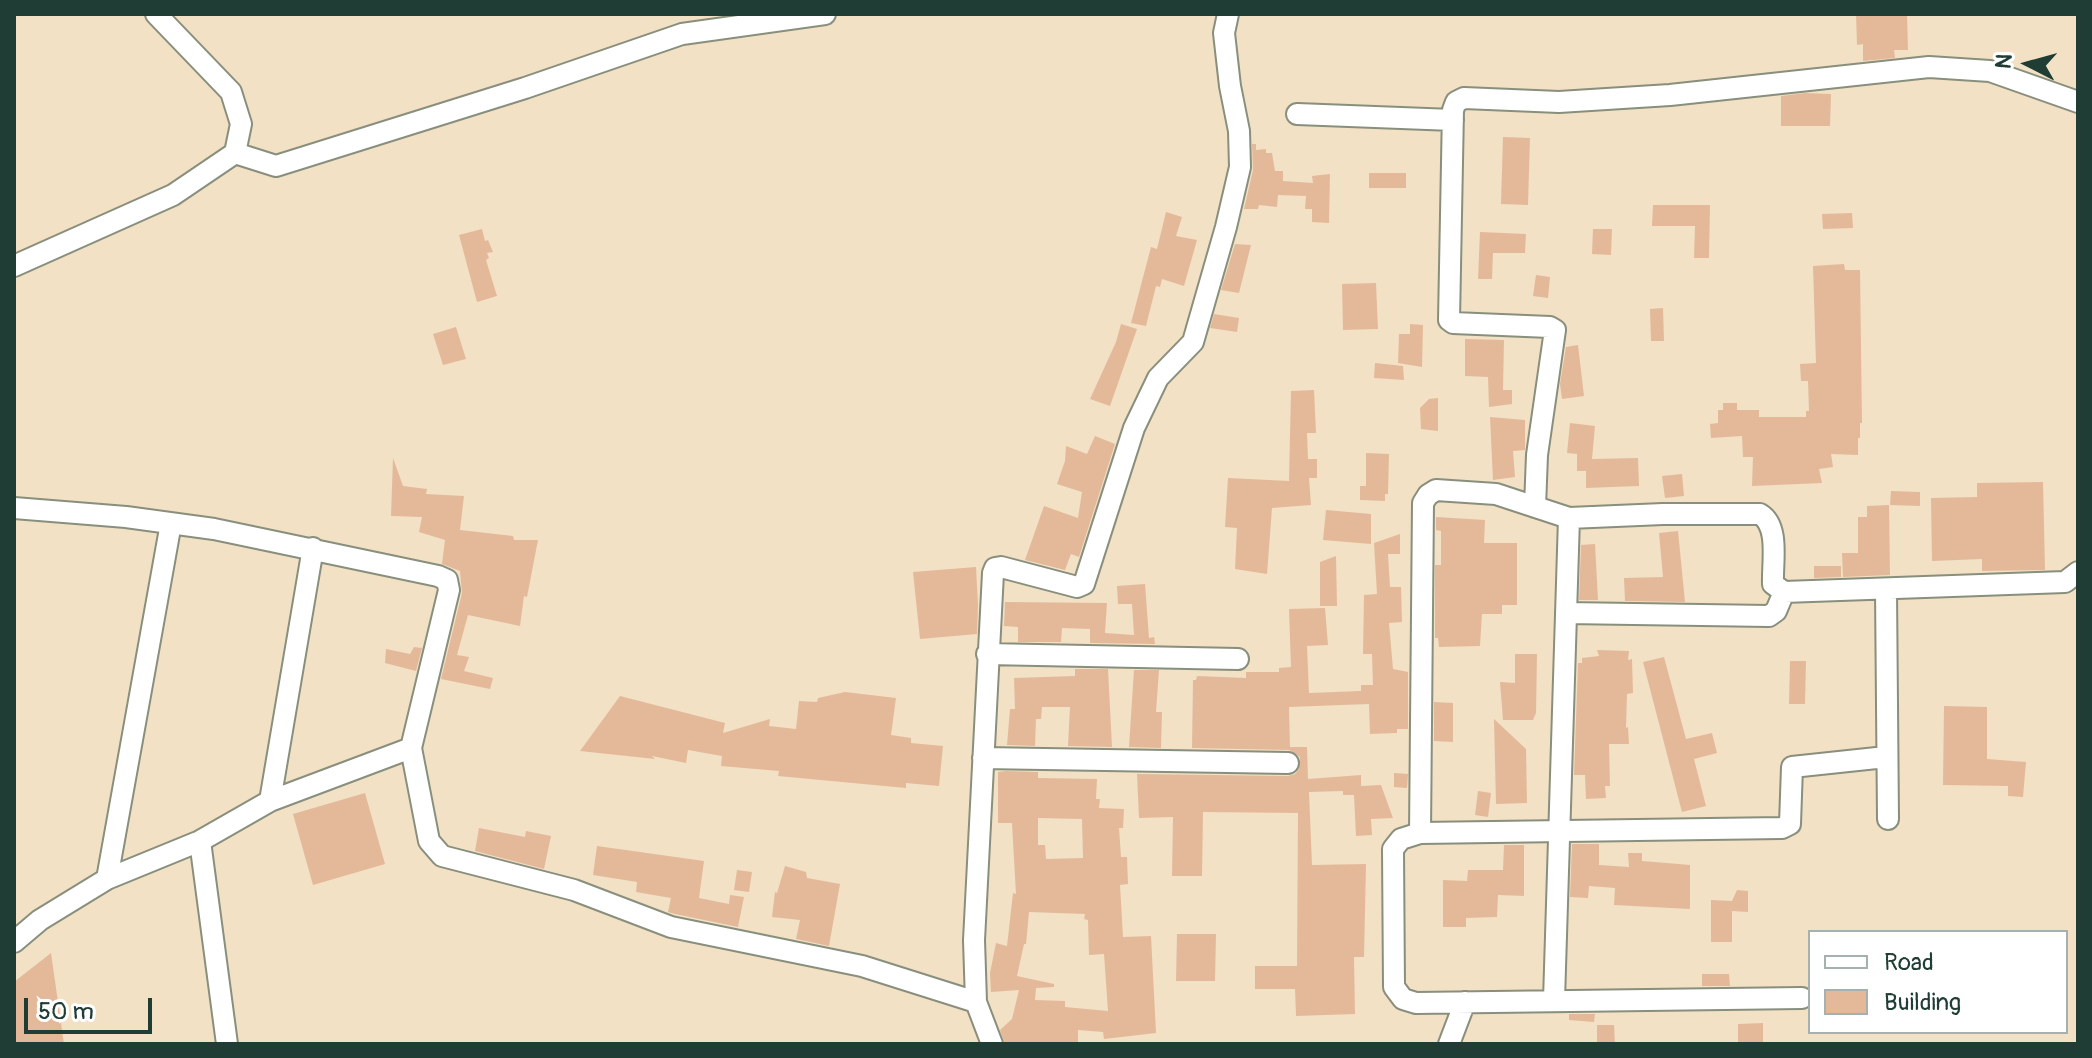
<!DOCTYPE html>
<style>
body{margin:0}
#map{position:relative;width:2092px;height:1058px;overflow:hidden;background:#f2e1c5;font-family:Pangolin,sans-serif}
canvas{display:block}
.frame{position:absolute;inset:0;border:16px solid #1f3d34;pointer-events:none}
.legend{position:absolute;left:1808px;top:930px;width:260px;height:104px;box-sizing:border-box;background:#fff;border:2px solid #a5b1ae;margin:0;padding:10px 14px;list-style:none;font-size:24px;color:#1f3d34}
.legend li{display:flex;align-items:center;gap:16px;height:40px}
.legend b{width:40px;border:2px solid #a5b1ae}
.north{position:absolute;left:1988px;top:24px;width:80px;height:80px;-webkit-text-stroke:6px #fff;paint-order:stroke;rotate:276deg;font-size:22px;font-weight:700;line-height:32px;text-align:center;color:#1f3d34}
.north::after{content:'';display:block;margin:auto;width:28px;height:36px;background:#1f3d34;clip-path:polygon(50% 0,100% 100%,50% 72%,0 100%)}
.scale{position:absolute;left:24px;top:998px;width:128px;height:36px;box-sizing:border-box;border:4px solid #1f3d34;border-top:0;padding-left:10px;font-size:24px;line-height:28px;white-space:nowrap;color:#1f3d34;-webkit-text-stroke:6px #fff;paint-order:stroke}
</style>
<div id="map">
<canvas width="2092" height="1058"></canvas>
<div class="frame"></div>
<ul class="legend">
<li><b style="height:10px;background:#fff"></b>Road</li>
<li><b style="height:22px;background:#e4b99a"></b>Building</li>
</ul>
<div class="north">N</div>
<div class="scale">50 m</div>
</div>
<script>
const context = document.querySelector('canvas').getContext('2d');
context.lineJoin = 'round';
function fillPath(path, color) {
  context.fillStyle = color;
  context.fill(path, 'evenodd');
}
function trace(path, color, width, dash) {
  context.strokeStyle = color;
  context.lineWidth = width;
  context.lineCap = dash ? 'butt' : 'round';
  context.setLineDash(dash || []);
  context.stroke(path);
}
fillPath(new Path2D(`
 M1856,14h51l1,36h-14l1,8 -32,3v-17l-6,1z
 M1805,93l26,1 -1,32h-49v-30z
 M1503,137l27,1 -2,67 -27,-1z
 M1252,144h4v6l10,-1v4h6l3,18h8v10l30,2 -1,-7 18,-2 -1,49 -17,-1v-13h-7l1,-13 -28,-1 -1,12 -18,-2 -1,4h-14l9,-39z
 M1369,173h37v15h-37z
 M1653,205h57l-1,53h-15l1,-32h-43z
 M1166,212l16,5 -6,19 21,4 -13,46 -22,-7 -2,8 -4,-1 -10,40 -15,-3 20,-76 6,2z
 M1852,213l1,15 -30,1 -1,-15z
 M482,229l3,12 3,-1 5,12 -6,1 2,5 -3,2 11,36 -20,6 -18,-67z
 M1593,229h19l-1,26 -19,-1z
 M1480,232l46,2 -1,19h-32l-1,26h-14z
 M1235,244l16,1 -12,48 -18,-3z
 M1844,264l1,6h15l2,153h-2v15h-2v17l-27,-1 2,13 -14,2 3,14 -70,3 1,-29h-10l-1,-21 -31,2 -1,-14 8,-1v-13h5v-7h14v7h22v7h47v-6h3l-1,-30h-7l-1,-17 16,-1 -3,-97z
 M1536,275l14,2 -2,21 -15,-2z
 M1376,283l2,46 -35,1 -1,-46z
 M1663,308l1,33h-13l-1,-32z
 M1214,314l25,4 -2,14 -27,-4z
 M1121,324l16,5 -27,77 -20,-7 26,-57z
 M1410,324l13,1 -1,42 -24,-4 1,-29h11z
 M456,327l10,32 -23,6 -10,-31z
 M1465,339l39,1 -1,50h9v14l-23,3 -1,-30 -23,-1z
 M1578,345l6,51 -22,3 -2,-15 6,-37z
 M1375,363l28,3 1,14 -30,-2z
 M1314,390l2,43h-9l1,26h9v19h-8l2,27 -39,3 -5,66 -32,-5 2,-41 -12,-1 3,-49 61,3 2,-90z
 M1438,398v33l-17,-2 -1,-21 9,-9z
 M1490,417l35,3v30l-12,1 2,26 -22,3z
 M1570,423l25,3 -3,33 46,-1 1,28 -53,2v-17h-9v-17l-10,-1z
 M1095,436l20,8 -36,113 -8,-3 -6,16 -40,-10 19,-54 34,12 4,-26 -25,-8 8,-23 1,-15 21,8z
 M1366,453l23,1 -1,40h-3v7l-25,-1v-14h6z
 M393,458l10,28 24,3 -1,5 38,2 -4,34 53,6 1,4h24l-11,57 -3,-1 -4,30 -52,-11 -11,40 12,2 -5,14 29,7 -3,11 -49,-10 21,-86 -2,-22 -18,-7 3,-24 -26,-8 3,-15 -31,-1z
 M1682,474l2,22 -19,2 -3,-22z
 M2043,482l2,88 -63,1v-12l-50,2 -1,-63 46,-1v-14z
 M1891,491l29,1v14l-30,-1z
 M1889,505l1,70 -47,2 -1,-24h16v-36h9v-11z
 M1326,510l45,4v30l-48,-4z
 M1436,517l49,3 -1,23h33v62h-15v9h-20l-2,32 -41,1 -1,-9h-3v-73h6v-34l-5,-1z
 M1678,531l7,71 -60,-1 -1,-23 39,-1 -4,-44z
 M1400,534v20h-12l2,33h11l1,35 -13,1 4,46 15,3v57h-11v4l-27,1 -1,-30 -80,3 1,40h17l1,32 53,-4v11l20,-1 12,33 -22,1 1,16 -16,1 -2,-41h-11v-4l-34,1 3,73 54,-1 -2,93h-10l1,57 -59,2 -1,-27h-40v-23h42l1,-153 -95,-1 -1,64h-30l1,-59 -34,1 -2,-44 151,2 7,-2 4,-5 1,-12 -11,-7 -97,-2 1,-68h3l1,-4 49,2v-6h33v-4l12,-1 -2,-58 36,-1 3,37 -21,1 2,47 52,-2v-6h12l-1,-31h-9l1,-59 13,-1 -3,-51z
 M1595,544l3,56h-19l2,-55z
 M1336,556l1,50h-17v-44z
 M1814,566h27v11l-27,1z
 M976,567l2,38 -1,29 -57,5 -7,-67z
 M1145,584l4,54 5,-1 1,7 -65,-1v-14l-28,-1 -1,14h-43v-15l-14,-1 1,-24 102,1 -2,30 29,2 -2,-31h-14l-1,-18z
 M414,647l8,1 -6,23 -31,-8 1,-14 24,5z
 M1597,650l32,1 -1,9 4,-1 1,34 -6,1 -1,34 2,-1 1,17h-20l1,42h-5l1,12 -20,1 -1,-24h-11l4,-112h4v-5l17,-2z
 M1515,654h22l-1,59 -3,7h-30l-3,-38 15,1z
 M1664,657l22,82 26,-6 5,20 -23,6 12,47 -24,6 -39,-150z
 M1790,661h16l-1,43h-16z
 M1075,669h33l4,78 -44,-1 2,-39h-28l-1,12h-5l-1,27 -28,-1 3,-36h5l-1,-31 61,-2z
 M1134,670h25l-3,42h6l-1,36 -32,-1z
 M845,692l51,6 -5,37 20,3v5l32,3 -4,40 -33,-3v5l-128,-12 1,-5 -58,-5 1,-10 -34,-6 -2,13 -34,-7 3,3 -75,-8 40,-55 105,27 -2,10 47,-14 -1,7 27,3 3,-28 18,1 1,-4z
 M1434,702l19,1v39l-19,-1z
 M1944,706l43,1v52l39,3 -3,35 -15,-1v-10l-65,-1z
 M1494,719l32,30 1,54 -31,1z
 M1006,771l32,1v6l59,1 -1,20h4l-1,9 25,1 -1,19h-4l2,29h6l1,27 -8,1 3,52 28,-1 5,97 -52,6 -1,-7 -25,-2v14h-73l-5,-14 12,-11 7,-29 -28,2 -1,-19 6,-30 11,3 6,-53 3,1 -4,-71h-14v-51zM1038,818l44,1 1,39 -37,1 -1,-14h-7zM1029,912l56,2 -1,5 4,1 1,35 15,-1 4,57 -43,-4v-6l-30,-1 1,-12 18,-1v-3l-37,-8 7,-32h2z
 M1394,773l14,1 -1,14 -13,-1z
 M1478,791l13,2 -3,24 -13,-2z
 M365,793l20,71 -72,21 -20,-71z
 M479,828l46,9 1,-6 25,5 -7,33 -69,-18z
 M1572,844h27v21l30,2 -1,-14h14v8l48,4v44l-76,-4 1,-17 -26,-2 -1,12 -18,-1z
 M1504,845h20v51l-26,-1 -1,22 -31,1v9h-23v-47l24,1 1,-11h35z
 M597,846l107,15 -5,37 30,6 1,-9 14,2 -6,30 -63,-13 -7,-2 3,-14 -35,-6 1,-10 -44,-7z
 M785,866l21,6 1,6 33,6 -11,62 -33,-7 4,-19 -28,-3 3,-25 2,1z
 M737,870l15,2 -3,20 -15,-2z
 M1737,890l11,1v21l-16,-1v31h-21v-42l21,1z
 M1177,934h39l-1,47h-39z
 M51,953l13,91h-50v-62z
 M1702,974h27l1,12h-28z
 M1569,1014h26l-1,8 -25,-2z
 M1763,1023v21h-25v-20z
 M1597,1025h17l1,19h-18z`), '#e4b99a');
const minor = new Path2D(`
 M1297,114l156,6
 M235,153l41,13 249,-78 157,-54 143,-20
 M14,266l159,-71 62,-42 6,-29 -10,-32 -75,-78
 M1535,507l2,-52 18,-125 -5,-3 -97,-4 -4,-3 4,-210 3,-8 8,-4 95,4 111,-7 259,-28 61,4 88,31
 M14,508l112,9 88,12 224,47 9,4 2,10 -38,158 18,93 13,15 132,34 97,37 191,39 114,36
 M1886,590l2,229
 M1566,613l203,3 7,-5 8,-19
 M987,654l251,5
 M983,758l305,5
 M270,801l43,-253
 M1420,833l3,-330 5,-8 8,-5 60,4 73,24 94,-4h97c20,12 12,49 13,70l11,8 281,-10 13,-10
 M200,841l27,203
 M107,879l64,-356
 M14,942l26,-22 67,-41 93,-38 70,-40 141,-53
 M1802,998l-386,5 -13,-4 -9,-12 -1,-138 8,-10 19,-6 362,-5 8,-4 2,-57 94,-10
 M1554,1000l15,-482
 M992,1044l-16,-42 -2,-62 19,-367 2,-5 6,-1 76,20 7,-3 50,-156 24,-50 35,-36 33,-115 14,-60 -1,-36 -9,-45 -6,-53 4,-19
 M1449,1044l16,-42`);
trace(minor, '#888f7c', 24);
trace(minor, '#fff', 20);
</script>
